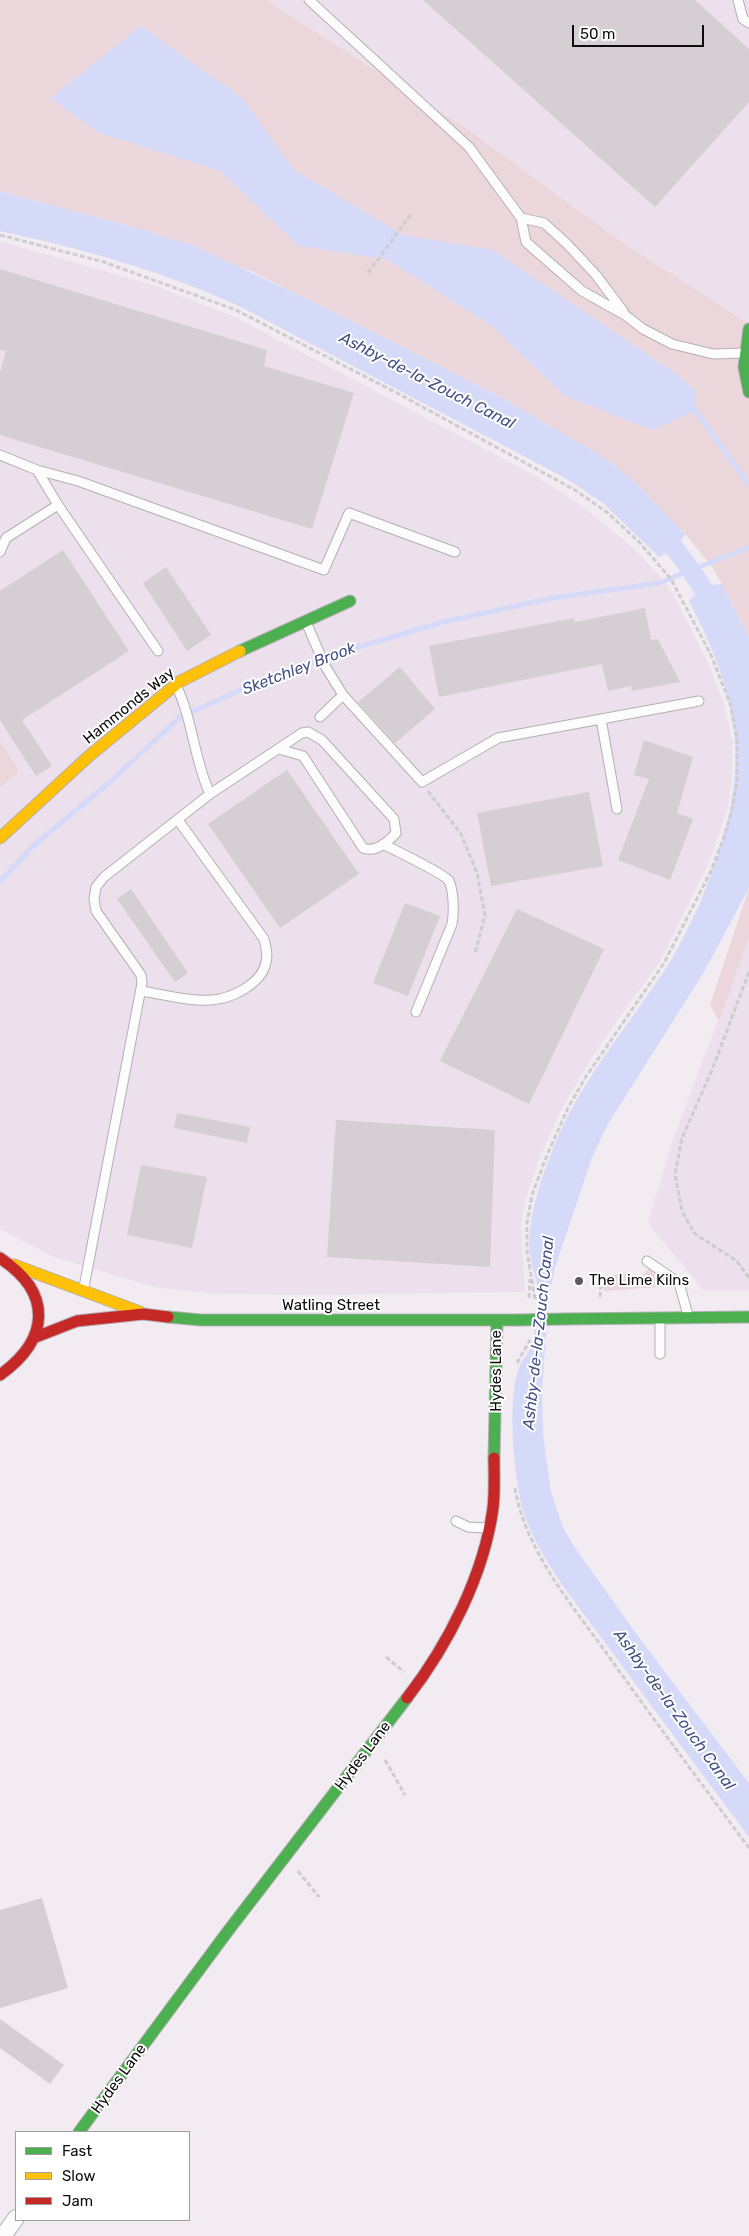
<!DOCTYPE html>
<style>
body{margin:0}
#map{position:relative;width:749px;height:2236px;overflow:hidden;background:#f2ecf2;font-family:Rubik,sans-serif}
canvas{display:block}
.legend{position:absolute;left:15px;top:2131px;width:175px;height:90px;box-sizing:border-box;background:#fff;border:1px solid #9f9d9f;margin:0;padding:6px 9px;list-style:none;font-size:15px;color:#0e0a0e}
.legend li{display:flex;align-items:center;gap:10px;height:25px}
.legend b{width:25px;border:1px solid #9f9d9f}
.scale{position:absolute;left:572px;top:25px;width:132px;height:22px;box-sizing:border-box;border:2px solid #0e0a0e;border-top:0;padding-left:6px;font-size:15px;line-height:18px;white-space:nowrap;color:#0e0a0e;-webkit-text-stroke:4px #fff;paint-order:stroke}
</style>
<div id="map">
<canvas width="749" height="2236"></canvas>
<ul class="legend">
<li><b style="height:6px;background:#4caf50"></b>Fast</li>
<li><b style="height:6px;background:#ffc107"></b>Slow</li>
<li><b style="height:6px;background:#c62828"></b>Jam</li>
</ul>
<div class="scale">50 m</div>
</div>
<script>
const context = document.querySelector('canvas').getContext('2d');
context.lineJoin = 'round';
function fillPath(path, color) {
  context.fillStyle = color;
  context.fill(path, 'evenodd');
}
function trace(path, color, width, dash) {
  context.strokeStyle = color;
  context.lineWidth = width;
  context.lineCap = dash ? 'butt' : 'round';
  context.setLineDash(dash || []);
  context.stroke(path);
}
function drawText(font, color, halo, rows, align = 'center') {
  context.font = font + ' Rubik,sans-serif';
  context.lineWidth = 4;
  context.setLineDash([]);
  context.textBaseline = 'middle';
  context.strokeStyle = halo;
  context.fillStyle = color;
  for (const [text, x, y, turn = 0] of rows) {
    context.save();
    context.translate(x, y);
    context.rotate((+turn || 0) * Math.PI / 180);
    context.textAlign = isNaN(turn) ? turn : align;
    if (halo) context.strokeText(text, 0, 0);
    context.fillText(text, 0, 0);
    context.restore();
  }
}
fillPath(new Path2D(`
 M266,0h483v324l-130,-84 -152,-111z
 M0,241l153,44 82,32 297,157 52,33 49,41 24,25 16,20 33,65 18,45 9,40 -1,38 -4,28 -21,58 -46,93 -64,89 -34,58 -21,45 -16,46 -5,27 4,67 -204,3 -106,-1 -61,-7 -100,-30 -54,-28z
 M749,937v353h-46l-55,-67 25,-83z`), '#ebe0ec');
fillPath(new Path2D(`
 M0,0h266l201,129 152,111 130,84v314l-27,-54 -12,-20 -25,-30 -52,-54 -27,-21 -102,-60 -251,-127 -103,-40 -150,-41z
 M0,741l19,31 -19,15z
 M749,888v49l-30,84 -9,-16z
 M649,1268l22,18 -67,5 -2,-5c10,-17 24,-13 39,-9z`), '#ebd7db');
fillPath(new Path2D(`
 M141,26l101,72 52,72 109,65 90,15 186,126 17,15v20l-44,19 -87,-34 -73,-70 -106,-67 -88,-13 -78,-75 -121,-38 -49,-35z
 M0,191l150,41 47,15 139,66 168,86 102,60 27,21 52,54 -9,15 -17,8 -56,-54 -38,-25 -322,-170c-77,-36 -160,-59 -243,-77z
 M722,584l27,54v250l-45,84 -96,152 -16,34 -37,109 -6,29 -7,93 1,44 8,59 11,33 11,20 70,98 106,140v54c-47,-63 -94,-126 -140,-189 -29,-40 -69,-87 -85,-134 -10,-34 -17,-111 -6,-144 4,-12 14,-19 15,-31 2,-13 6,-28 6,-41 -1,-18 -10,-36 -10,-54 1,-35 13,-68 26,-100 25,-62 71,-115 107,-170 16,-22 27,-49 39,-73 48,-121 48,-184 -12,-300l14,-15z`), '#d5daf8');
trace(new Path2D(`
 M696,411l53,74
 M0,882l33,-36 77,-64 70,-65 86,-38 82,-29 95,-28 110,-24 106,-15 90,-36`), '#d5daf8', 5);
trace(new Path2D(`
 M659,530c22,24 40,50 56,79`), '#d5daf8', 19);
fillPath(new Path2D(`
 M423,0h272l54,49v53l-94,105z
 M0,269l267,81 -3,16 90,27 -42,136 -312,-94v-62l6,-22 -6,-1z
 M63,550l66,101 -107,69 30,46 -16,10 -36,-56v-129z
 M166,567l45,68 -24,16 -44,-68z
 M645,608l6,32 7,-1 22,43 -48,9 -1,-5 -23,5 -6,-27 -163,33 -10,-51 145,-28 1,4z
 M400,667l35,42 -40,34 -37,-41z
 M644,740l49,17 -16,56 16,6 -23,61 -52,-20 31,-81 -15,-4z
 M287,770l72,104 -79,54 -72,-104z
 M589,792l14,74 -112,20 -14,-73z
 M131,889l57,84 -13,9 -58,-83z
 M405,903l35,13 -32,80 -35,-13z
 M517,909l87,40 -75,155 -89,-43z
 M177,1113l73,14 -3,16 -73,-15z
 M336,1120l159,10 -5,137 -163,-10z
 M141,1165l66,12 -15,71 -65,-13z
 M42,1898l26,90 -68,20v-98z
 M0,2019l64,46 -14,19 -50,-36z`), '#d5cfd3');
const lane = new Path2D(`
 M309,0l160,147 52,71 5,24 56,49 43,24 18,14 29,15 41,10 31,-1
 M738,0l5,19 6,4
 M521,218l23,5 23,21 29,31 27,36
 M0,455l37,15 21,35 100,146
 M37,470l41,11 246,89 25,-57 106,39
 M0,552l6,-14 52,-33
 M306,622l19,44 18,29 79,87 76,-44 201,-37
 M176,685c17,35 18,75 34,109
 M320,717l23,-22
 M601,719l16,90
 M383,844c11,6 62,30 66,37 5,11 5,32 3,43l-36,88
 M141,991c21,3 49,11 70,9 20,-1 51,-16 55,-38 2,-8 0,-15 -2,-23l-86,-119
 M647,1261l32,22 9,32
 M84,1287l58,-304 -1,-8 -45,-64 -2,-12 2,-12 8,-10 106,-83 92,-61 6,-1 14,8 72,79 2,14c-8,9 -20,20 -33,15l-60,-92 -24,-7
 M660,1320v34
 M456,1521l12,6 19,1`);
const street = new Path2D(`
 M3,2236l13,-18`);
const fast = new Path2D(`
 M749,329l-5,38 5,25
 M240,651l110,-50
 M168,1317l33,3h318
 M564,1319l185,-2
 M494,1458l3,-138
 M79,2132l149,-201 179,-233`);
const slow = new Path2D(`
 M0,838l89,-82 90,-74 61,-31
 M14,1265l126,47`);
const jam = new Path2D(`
 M0,1258c53,35 50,81 0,117
 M36,1337l41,-16 66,-7 25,3
 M407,1698c41,-53 77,-123 86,-190 2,-17 1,-34 1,-50`);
trace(lane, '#b4afb4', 11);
trace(street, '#b4afb4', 18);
trace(fast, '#b4afb4', 13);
trace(slow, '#b4afb4', 13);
trace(jam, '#b4afb4', 13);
trace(new Path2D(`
 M0,235l104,27 132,48 161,83 178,97 33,23 32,30 31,36 40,76 19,48 7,36v41l-5,30 -9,30 -12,31 -47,92 -79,115 -17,30 -21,47 -15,40 -5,28v28l8,48
 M368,273l44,-60
 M428,791l33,43 16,39 8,42 -10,39
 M749,972l-37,98 -30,68 -7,36 7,37 13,23 42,27 12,17
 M600,1297l1,-14
 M529,1298l1,-19
 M517,1363l13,-23
 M515,1488c11,66 60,120 97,173 45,63 91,125 137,187
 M386,1657l18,15
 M385,1760l20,35
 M298,1871l21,26`), '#ceccce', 3, [5, 2.5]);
trace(lane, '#fdfcfd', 9);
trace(street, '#fdfcfd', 16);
trace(fast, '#4caf50', 11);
trace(slow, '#ffc107', 11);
trace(jam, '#c62828', 11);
const fastBridge = new Path2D(`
 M519,1320l45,-1`);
trace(fastBridge, '#b4afb4', 13, []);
trace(fastBridge, '#4caf50', 11);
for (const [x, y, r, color] of [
 [579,1281,5,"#5e595e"]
]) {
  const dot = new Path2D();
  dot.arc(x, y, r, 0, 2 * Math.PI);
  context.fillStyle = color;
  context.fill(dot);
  trace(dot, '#fff', 2);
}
drawText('15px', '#0e0a0e', '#fff', [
 ["Hammonds Way",129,706,-39],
 ["Watling Street",331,1306],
 ["Hydes Lane",497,1371,-90],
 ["Hydes Lane",363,1756,-53],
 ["Hydes Lane",119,2079,-54]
]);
drawText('15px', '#0e0a0e', '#fff', [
 ["The Lime Kilns",589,1281]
], 'left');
drawText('italic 16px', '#465285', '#fff', [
 ["Ashby-de-la-Zouch Canal",427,381,27],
 ["Sketchley Brook",299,669,-21],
 ["Ashby-de-la-Zouch Canal",539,1333,-84],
 ["Ashby-de-la-Zouch Canal",674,1710,54]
]);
</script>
